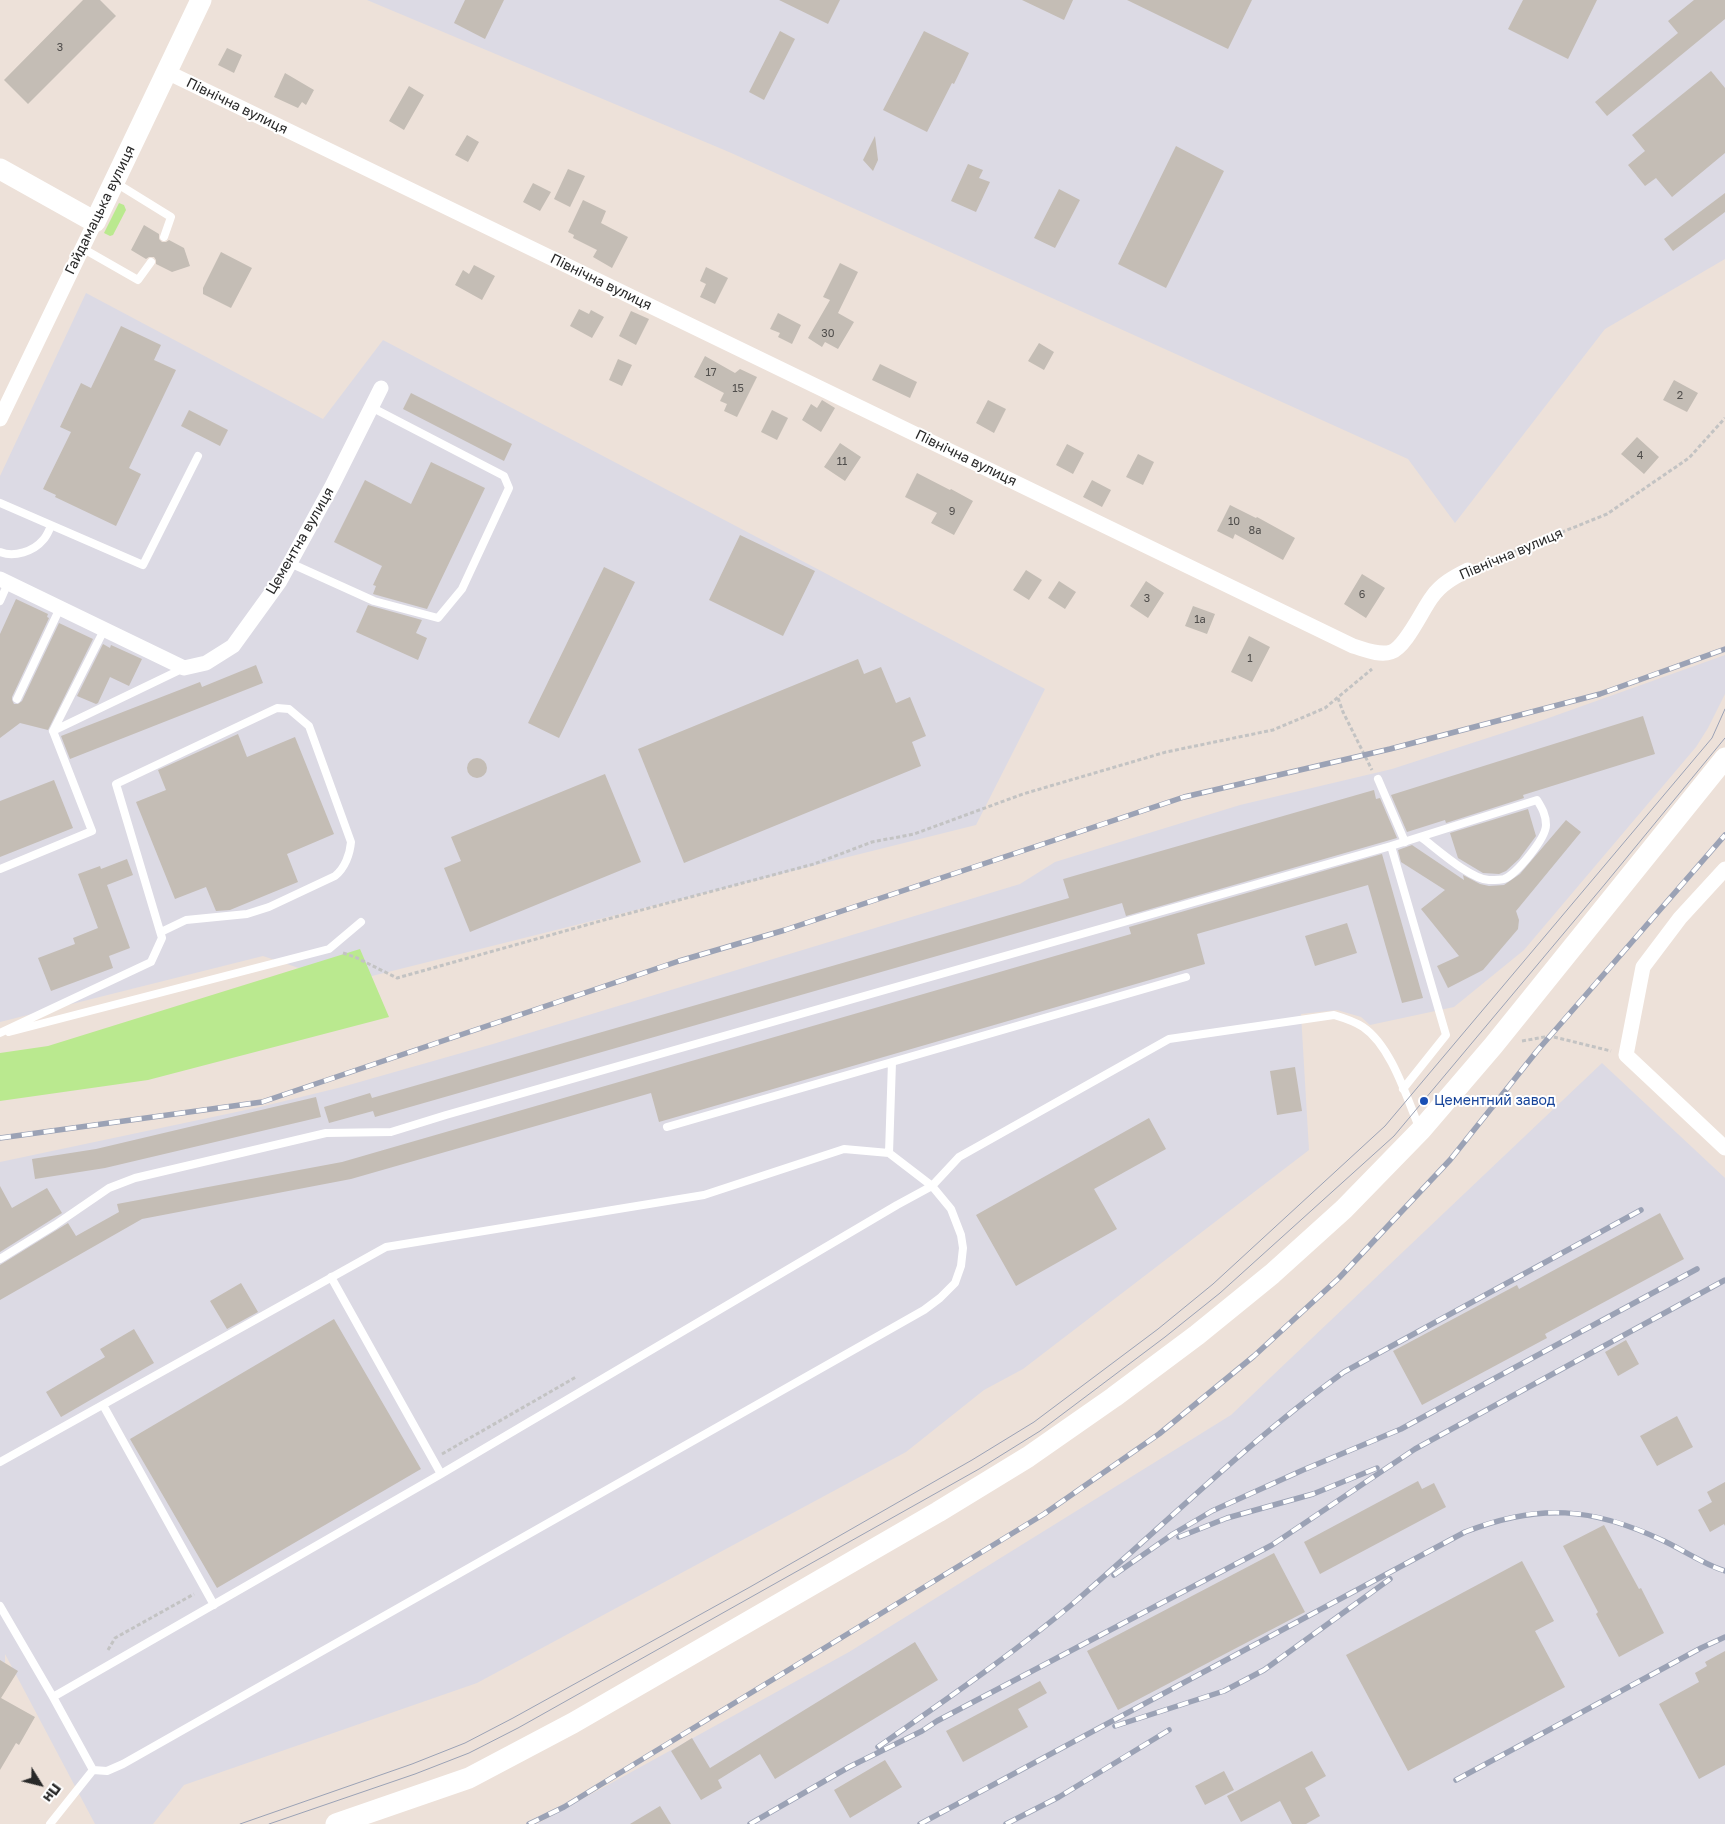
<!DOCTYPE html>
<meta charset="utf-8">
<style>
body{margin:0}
#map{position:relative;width:1725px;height:1824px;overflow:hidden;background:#ede1d9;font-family:"Golos Text",sans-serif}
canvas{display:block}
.north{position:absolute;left:15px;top:1759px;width:50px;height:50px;-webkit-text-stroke:4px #fff;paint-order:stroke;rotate:126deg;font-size:14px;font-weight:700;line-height:20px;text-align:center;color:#292929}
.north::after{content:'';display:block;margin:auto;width:18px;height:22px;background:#292929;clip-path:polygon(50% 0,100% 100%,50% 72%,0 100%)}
</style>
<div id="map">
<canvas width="1725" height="1824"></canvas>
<div class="north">Пн</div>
</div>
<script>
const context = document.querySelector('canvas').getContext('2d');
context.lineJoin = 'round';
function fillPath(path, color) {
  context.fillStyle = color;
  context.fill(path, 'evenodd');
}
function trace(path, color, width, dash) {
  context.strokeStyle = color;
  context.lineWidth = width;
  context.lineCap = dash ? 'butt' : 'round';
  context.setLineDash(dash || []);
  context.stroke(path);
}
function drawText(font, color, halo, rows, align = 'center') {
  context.font = font + ' "Golos Text",sans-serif';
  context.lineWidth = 4;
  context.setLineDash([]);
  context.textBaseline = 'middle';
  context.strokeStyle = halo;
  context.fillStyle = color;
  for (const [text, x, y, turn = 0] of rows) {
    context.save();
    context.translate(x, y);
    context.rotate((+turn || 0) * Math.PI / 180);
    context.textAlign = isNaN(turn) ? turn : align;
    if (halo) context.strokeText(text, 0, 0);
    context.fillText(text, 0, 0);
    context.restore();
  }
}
fillPath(new Path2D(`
 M367,0h1358v259l-120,70 -150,194 -47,-64 -679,-307z
 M86,293l237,126 60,-79 662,349 -69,136 -632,158 -81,-27 -263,66v-546z
 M1725,655v39l-17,34 -12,19 -172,203 -70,57 -84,18 -9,-8 -24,-7 -36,4 8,136 -286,219 -39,21 -78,62 -429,231 -293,102 -31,39h-58l-90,-170v9l-4,-2 -1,1v-500l260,-55 82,-20 151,-43 527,-160 35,-22 185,-57 152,-36 151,-49z
 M1602,1063l123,115v646h-1188l312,-172 382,-237z`), '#dcdae4');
fillPath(new Path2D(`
 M119,203l5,2 2,5 -13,25 -3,1 -6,-3z
 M360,949l29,68 -241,63 -148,21v-48l48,-7z`), '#bae98f');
fillPath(new Path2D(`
 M83,0h17l16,16 -88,88 -24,-24z
 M465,0h39l-19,39 -31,-16z
 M779,0h61l-12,24z
 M1022,0h51l-9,20z
 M1127,0h125l-24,49z
 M1523,0h74l-29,59 -60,-30z
 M1694,0h31v19l-118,97 -12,-14 83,-69 -10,-12z
 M780,31l15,8 -31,61 -15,-8z
 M924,31l45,22 -15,31 -2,-1 -25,49 -44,-22z
 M227,48l15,7 -8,18 -16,-8z
 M1711,71l14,17v65l-53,44 -16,-19 -11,8 -17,-21 17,-14 -13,-16z
 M285,73l29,17 -8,15 -4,-3 -4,6 -24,-11z
 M409,86l15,9 -20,35 -15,-9z
 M467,135l12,7 -11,20 -13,-7z
 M875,136l3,24 -5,11 -10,-11z
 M1176,146l48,25 -58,117 -48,-24z
 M968,164l15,6 -4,8 11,4 -14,30 -25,-11z
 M568,169l17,7 -15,31 -16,-8z
 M533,183l18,9 -11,19 -17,-9z
 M1059,189l21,11 -25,48 -21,-10z
 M1725,193v19l-52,39 -9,-12z
 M583,200l23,11 -5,12 27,14 -16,31 -19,-11 4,-7 -24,-12 1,-3 -6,-3z
 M144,225l15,9v5l3,3h4l3,-2 15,8 6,18 -18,6 -16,-8v-4l-2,-3h-5l-3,2 -15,-9z
 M221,252l31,16 -21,40 -28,-14v-6z
 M840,263l18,9 -20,41 16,9 -16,27 -13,-7 -3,5 -14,-9 22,-38 -7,-3z
 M474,265l21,11 -13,24 -27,-15 8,-15 6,4z
 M706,267l22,11 -13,26 -15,-7 6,-13 -6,-3z
 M579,309l10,5 2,-4 13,7 -12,21 -22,-12z
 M631,311l18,8 -13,26 -17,-9z
 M778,313l23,12 -9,19 -14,-7 2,-4 -10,-4z
 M121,326l40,19 -7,15 22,10 -47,98 12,6 -25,52 -61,-29 1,-2 -13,-6 28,-57 -11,-5 21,-44 10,5z
 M1039,343l15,9 -10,18 -16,-9z
 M705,356l30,17 5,-4 17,8 -20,40 -13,-6 3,-7 -7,-3 4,-8 -30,-16z
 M618,359l14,6 -10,21 -13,-6z
 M880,364l37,18 -7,16 -38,-18z
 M1674,380l24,13 -11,19 -24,-12z
 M411,393l101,51 -8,17 -101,-52z
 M822,400l13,8 -14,24 -19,-12 9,-16 6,4z
 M988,400l18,9 -12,24 -18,-10z
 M189,410l39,20 -8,16 -39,-20z
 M772,410l16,8 -11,22 -16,-8z
 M1637,437l22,20 -15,17 -23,-20z
 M840,443l21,14 -16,24 -21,-14z
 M1067,444l17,9 -11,21 -17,-9z
 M1138,454l16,8 -11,23 -17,-8z
 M431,462l54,26 -58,121 -54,-15 3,-8 -3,-1 9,-19 -48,-24 31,-62 46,24z
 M917,473l33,17 1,-1 22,12 -19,34 -23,-12 6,-10 -32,-16z
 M1092,480l19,10 -9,17 -19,-10z
 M1230,505l26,13 1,-1 38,21 -12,22 -48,-26 -2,5 -16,-8z
 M740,535l75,36 -32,65 -74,-36z
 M604,567l31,15 -76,156 -31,-15z
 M1026,570l16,10 -13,20 -16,-10z
 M1362,574l23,14 -19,30 -22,-14z
 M1059,581l17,11 -11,17 -17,-11z
 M1146,581l18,12 -16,25 -18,-12z
 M16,599l32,15 -1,3 2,1 -37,79v3l2,4h4l4,-3 37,-78 34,16 -45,91 -28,-7 -20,15v-104z
 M368,605l54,15 -6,13 11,5 -9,22 -62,-28z
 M1193,606l22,8 -8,20 -22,-8z
 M1249,636l21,11 -18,35 -21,-10z
 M103,644l7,4 1,-3 31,14 -13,27 -19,-9 -12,26 -2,1 -19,-8z
 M858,659l6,15 17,-7 15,36 14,-6 16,39 -14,6 9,24 -237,97 -46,-114z
 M256,665l7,18 -193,76 -9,-23 139,-54 2,5z
 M1643,716l12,38 -132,41 1,3 -78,25 -1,-3 -38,12 -16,-37z
 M238,734l9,23 48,-20 39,97 -47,20 11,28 -68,28 -14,1 -10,-24 -31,12 -39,-97 30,-12 -8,-20z
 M467 768a10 10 0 1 1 20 0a10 10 0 1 1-20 0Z
 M605,774l36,88 -171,70 -26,-64 17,-7 -10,-24z
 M54,780l19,48 -73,29v-56z
 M1374,790l2,9 4,-1 17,40 -271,78 -4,-13 -747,214 -2,-6 -44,12 -5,-16 46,-14 2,5 697,-200 -6,-19z
 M1528,809l8,27 -17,23 -13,12 -7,3 -16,-1 -25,-15 -8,-25z
 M1566,820l15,12 -65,79 3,9 -1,9 -35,41 -35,18 -11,-22 22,-10 -38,-47 24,-19 -44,-28 -3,-12 14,-5 52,35 -1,-5 17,9 9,2 15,-1 16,-11z
 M1382,854l41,144 -21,5 -34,-118 -171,49 8,30 -546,158 -8,-29 -300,86 -209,40 -142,81v-35l68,-42 8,13 43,-24 -2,-8 225,-42 789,-228 -2,-7z
 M127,859l6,16 -26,10 23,63 -21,8 4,12 -62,23 -13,-33 37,-14 -2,-6 25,-10 -20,-54 22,-8 1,3z
 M1347,923l10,30 -42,13 -10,-30z
 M1295,1067l7,44 -25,4 -7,-44z
 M316,1097l5,20 -216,51 -70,11 -3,-20 64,-10z
 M1149,1118l17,31 -72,40 23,40 -101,57 -40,-71z
 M0,1186l12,22 35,-20 15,25 -62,39z
 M1660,1213l24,46 -139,75 2,4 -125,67 -29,-54 124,-66 2,4z
 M241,1283l17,29 -31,17 -17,-28z
 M334,1319l87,150 -204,119 -87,-149z
 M134,1329l20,34 -93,54 -15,-25 59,-35 -5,-8z
 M1626,1340l13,24 -21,12 -13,-24z
 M1677,1416l16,31 -36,19 -17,-30z
 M1418,1481l4,8 12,-6 12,24 -126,67 -16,-32z
 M1725,1482v44l-1,-2 -14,8 -12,-22 14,-8 -5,-10z
 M1604,1525l35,64 2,-1 23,45 -45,24 -23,-43 2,-2 -35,-66z
 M1274,1553l31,59 -187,98 -31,-59z
 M1522,1561l32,60 -19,10 30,56 -157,84 -62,-116z
 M915,1642l23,38 -163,99 -15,-25 -42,26 4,8 -21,12 -30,-49 21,-13 18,30z
 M1725,1651v114l-26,14 -40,-75 40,-22 -4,-9 12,-7 -2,-4z
 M0,1660l18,11 -17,27 34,19 -16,28 -3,-2 -16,27z
 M1040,1681l7,12 -29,16 10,18 -65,35 -17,-31z
 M1312,1751l14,25 -21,12 15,28 -14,8h-14l-12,-23 -39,21 -14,-26z
 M885,1760l17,27 -52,31 -16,-28z
 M1224,1771l10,19 -29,15 -10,-19z
 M660,1806l11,18h-41z`), '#c4bdb5');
trace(new Path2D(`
 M1483,564l124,-50 82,-56 36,-40
 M1338,698l5,14 29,58
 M343,953l12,4 42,21 207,-58 210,-56 58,-22 42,-8 109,-40 143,-42 107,-22 52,-22 47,-39
 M1522,1041l28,-5 61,15
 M442,1454l134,-77
 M108,1650l7,-12 79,-44`), '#c3c3c3', 3, [4, 2.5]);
trace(new Path2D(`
 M116,183l55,34 -7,20
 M82,248l56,32 13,-18
 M0,503l143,62 55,-109
 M0,552c14,6 34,-1 43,-12 4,-4 6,-10 8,-14
 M290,563l84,38 64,17 24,-29 47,-101 -5,-12 -133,-69
 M0,601l8,-18
 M17,699l43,-91
 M53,731l51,-101
 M1378,779l27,63
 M0,869l92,-38 -39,-100 131,-63
 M9,1032l320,-83 32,-27
 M0,1033l151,-71 11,-24 -46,-154 161,-76 12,1 20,17 42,116c-1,12 -6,26 -16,34l-66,31 -22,7 -61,6 -25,12
 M1403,1089l43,-54 -55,-189 146,-46c5,8 9,15 9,25 0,13 -29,49 -42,54 -3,1 -11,1 -15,1 -19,-1 -52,-31 -68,-43
 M667,1127l225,-65
 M889,1153l3,-91 294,-85
 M0,1259l55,-34 54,-37 26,-10 191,-45 65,-1 55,-17 945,-269
 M331,1277l110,197
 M103,1405l111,200
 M0,1462l386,-215 318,-52 140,-46 45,4 43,33 19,23 10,26 2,13 -2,18 -6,17 -15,15 -16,12 -801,454 -16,7 -14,-1
 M0,1606l53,91
 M50,1824l43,-54 -40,-73 388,-223 456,-269 35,-19 27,-29 210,-118 165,-24c10,3 20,6 29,12 28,19 43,69 56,100`), '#fff', 8);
trace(new Path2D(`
 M167,72l1186,574c11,3 26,10 38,6 15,-5 31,-42 41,-55 9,-13 22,-20 36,-27
 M0,419l95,-197
 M0,579l184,89 22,-5 27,-17 47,-65 52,-95 49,-98
 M1725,869l-45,49 -37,49 -17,88 99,93`), '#fff', 15);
trace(new Path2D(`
 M0,169l95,53 106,-222
 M336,1824l133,-46 104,-55 365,-211 90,-55 86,-60 83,-62 75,-61 72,-65 77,-79 72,-84 232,-288`), '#fff', 21);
trace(new Path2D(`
 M240,1824l172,-60 53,-21 48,-25 237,-131 222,-127 62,-38 124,-93 55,-45 172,-158 327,-388 13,-29
 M269,1824l146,-50 54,-21 49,-25 461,-259 61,-38 125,-94 55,-44 174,-157 211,-252 120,-146`), '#9ba2b5', 1);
const rail = new Path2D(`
 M0,1138l262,-36 417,-141 106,-31 399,-133 206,-48 210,-55 125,-45
 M1179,1537l48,-19 86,-24 64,-26
 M1114,1575l59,-41 39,-23 91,-41 98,-41 296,-160
 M1115,1726l109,-35 40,-21 126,-91
 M878,1747c67,-47 135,-93 198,-146 89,-77 173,-160 268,-229l297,-162
 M1456,1780l245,-132 24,-11
 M529,1824l35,-17 480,-293 115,-80 95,-78 85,-78 111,-118 87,-109 188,-216
 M750,1824l99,-57 73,-36 15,-10 335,-176 143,-96 310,-169
 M920,1824l545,-292c74,-29 127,-25 199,9 21,10 39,23 61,30
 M1006,1824l53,-27 110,-67`);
trace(rail, '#9ba2b5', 5.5);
trace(rail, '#fff', 4, [11]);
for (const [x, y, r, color] of [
 [1424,1101,5,"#1a4fb4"]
]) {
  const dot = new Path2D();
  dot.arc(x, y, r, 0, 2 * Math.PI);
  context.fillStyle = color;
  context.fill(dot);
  trace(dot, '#fff', 2);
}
drawText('11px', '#504e4c', null, [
 ["3",60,48],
 ["30",828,334],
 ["17",711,373],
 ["15",738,389],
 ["2",1680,396],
 ["4",1640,456],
 ["11",842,462],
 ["9",952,512],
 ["10",1234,522],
 ["8а",1255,531],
 ["6",1362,595],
 ["3",1147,599],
 ["1а",1200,620],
 ["1",1250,659]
]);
drawText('14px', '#292929', '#fff', [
 ["Північна вулиця",237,106,26],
 ["Гайдамацька вулиця",100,210,-64],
 ["Північна вулиця",601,282,26],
 ["Північна вулиця",966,458,26],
 ["Цементна вулиця",300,541,-60],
 ["Північна вулиця",1511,554,-23]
]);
drawText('14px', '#164399', '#fff', [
 ["Цементний завод",1434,1101]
], 'left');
</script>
